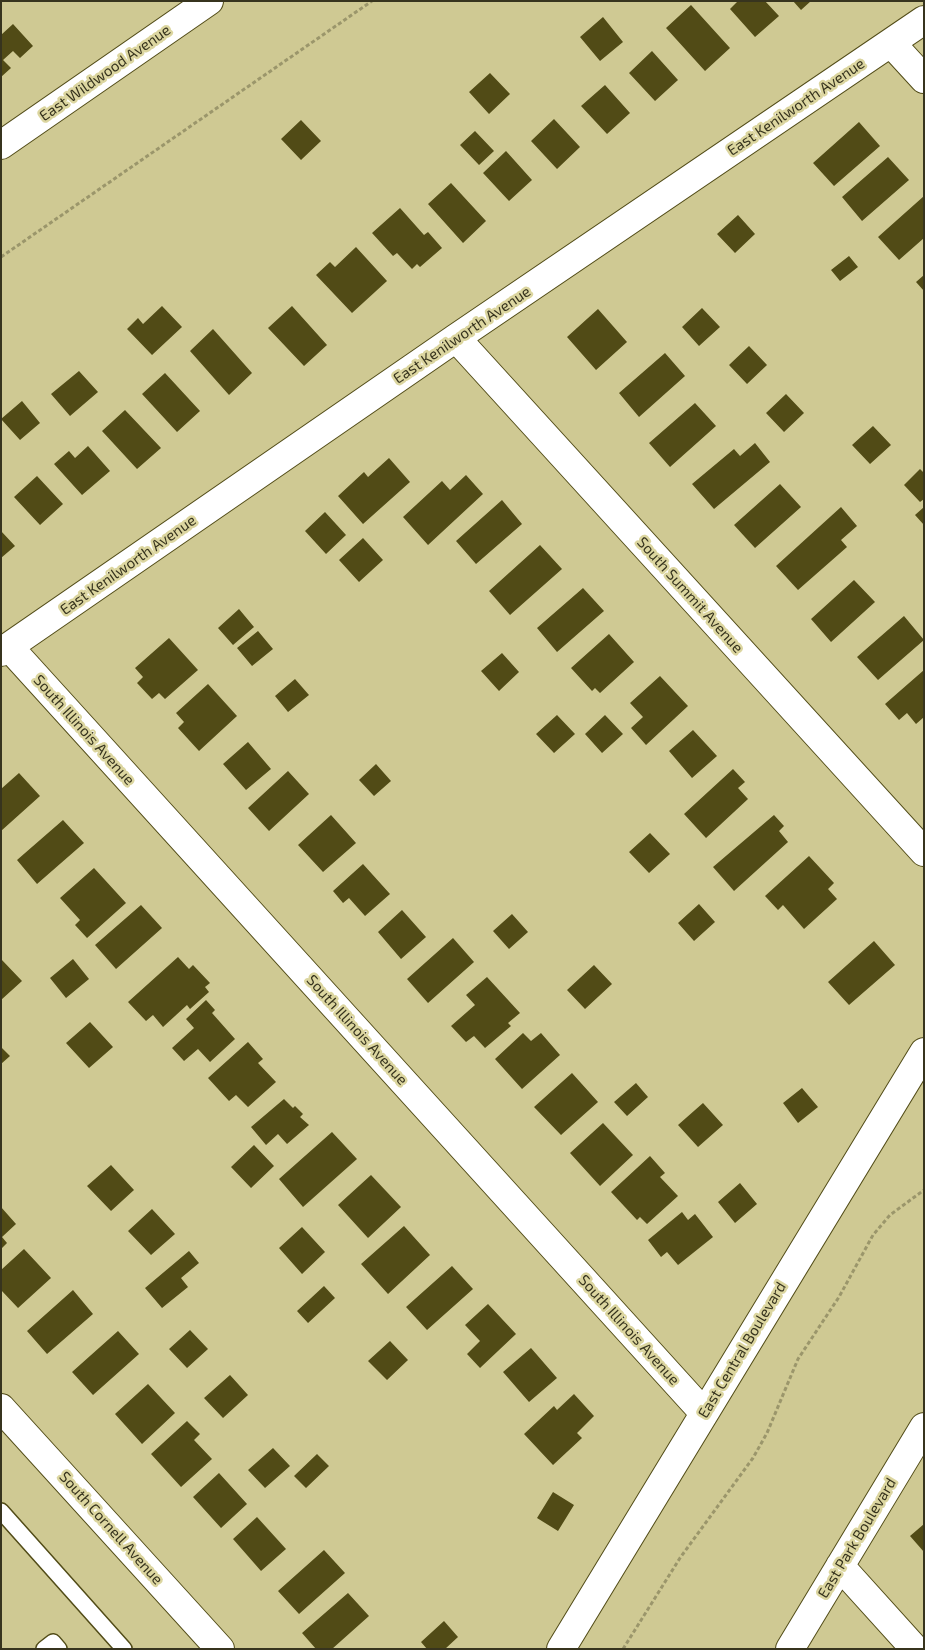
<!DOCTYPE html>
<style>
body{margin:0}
#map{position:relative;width:925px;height:1650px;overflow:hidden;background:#cfc993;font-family:"Exo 2",sans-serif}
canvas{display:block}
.frame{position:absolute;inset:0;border:2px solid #37341e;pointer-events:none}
</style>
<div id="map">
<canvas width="925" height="1650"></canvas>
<div class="frame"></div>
</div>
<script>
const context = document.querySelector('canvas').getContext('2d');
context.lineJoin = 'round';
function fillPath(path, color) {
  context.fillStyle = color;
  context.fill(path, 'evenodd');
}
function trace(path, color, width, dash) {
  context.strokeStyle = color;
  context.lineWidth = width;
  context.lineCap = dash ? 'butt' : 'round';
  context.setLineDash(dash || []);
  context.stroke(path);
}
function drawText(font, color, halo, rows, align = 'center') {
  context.font = font + ' "Exo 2",sans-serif';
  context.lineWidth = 5;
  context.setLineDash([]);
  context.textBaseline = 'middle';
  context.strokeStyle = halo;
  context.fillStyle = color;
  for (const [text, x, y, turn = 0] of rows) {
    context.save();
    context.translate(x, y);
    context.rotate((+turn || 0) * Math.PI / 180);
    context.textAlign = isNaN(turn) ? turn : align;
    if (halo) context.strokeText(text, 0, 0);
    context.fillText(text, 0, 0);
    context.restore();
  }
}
fillPath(new Path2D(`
 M738,1h27l14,15 -24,21 -25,-28z
 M793,1h18l-10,9z
 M691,5l39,43 -25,23 -39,-43z
 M603,17l20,25 -23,19 -20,-24z
 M13,24l20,22 -13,12 -7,-7 -10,9 8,8 -10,9v-42z
 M652,51l26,29 -23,21 -26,-28z
 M490,73l20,21 -21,20 -20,-22z
 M605,85l25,28 -23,21 -26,-28z
 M554,119l26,28 -23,22 -26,-28z
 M301,120l20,21 -20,19 -20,-21z
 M859,122l21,24 -46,40 -21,-23z
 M475,131l19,20 -15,14 -19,-20z
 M506,151l26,29 -23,21 -26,-28z
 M888,157l21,23 -47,41 -20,-24z
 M451,183l35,38 -23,22 -35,-39z
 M924,196v42l-25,22 -21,-23z
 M400,208l24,27 4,-3 14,16 -22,19 -3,-3 -5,5 -15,-16 -4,3 -21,-23z
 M738,215l17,19 -20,19 -18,-19z
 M356,247l31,34 -35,32 -36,-38 14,-13 5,5z
 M849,256l9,11 -18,14 -9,-11z
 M924,275v16l-8,-9z
 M162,306l20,21 -30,28 -25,-26 11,-11 5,6z
 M292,306l35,39 -23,21 -36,-38z
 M702,308l18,19 -21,19 -17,-19z
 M598,309l29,33 -31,28 -29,-33z
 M213,329l39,44 -23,22 -39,-44z
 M749,346l18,19 -20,19 -18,-19z
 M665,353l20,23 -46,41 -20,-24z
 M79,371l19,21 -28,24 -19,-22z
 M165,373l35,38 -23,21 -35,-38z
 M786,394l18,19 -20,19 -18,-19z
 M22,401l18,22 -20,17 -19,-21z
 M695,403l21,23 -46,41 -21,-24z
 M125,410l36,38 -24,21 -35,-38z
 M873,426l18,19 -21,19 -18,-19z
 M755,443l15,19 -56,47 -22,-25 42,-35 6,7z
 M88,446l22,25 -28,24 -28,-31 15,-13 6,7z
 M389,458l21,24 -47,42 -25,-28 26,-24 4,5z
 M920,469l4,4v26l-4,3 -16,-17z
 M466,475l17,19 -55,51 -25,-28 39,-36 8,9z
 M37,476l26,28 -23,21 -26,-28z
 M780,484l21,23 -46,41 -21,-23z
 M502,500l20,24 -46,40 -20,-23z
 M841,507l16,19 -16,14 6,7 -49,43 -22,-24z
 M924,507v18l-9,-10z
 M325,512l21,23 -20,19 -21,-23z
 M1,531l14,15 -14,12z
 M363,538l20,22 -24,22 -20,-22z
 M540,545l22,24 -52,46 -21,-24z
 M854,580l21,22 -44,40 -20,-23z
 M583,588l21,23 -47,41 -20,-24z
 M239,609l15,18 -21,18 -15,-17z
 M904,616l20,24 -46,40 -21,-23z
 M258,631l15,18 -21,17 -15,-18z
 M609,634l25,28 -34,31 -5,-5 -3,3 -21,-23z
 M169,638l29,32 -33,29 -6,-6 -7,6 -15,-16 6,-6 -8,-9z
 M502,653l17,19 -20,19 -18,-20z
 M924,670v47l-8,7 -9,-11 -8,7 -14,-16z
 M660,676l28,30 -42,39 -15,-17 12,-11 -13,-14z
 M295,679l14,16 -21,17 -13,-16z
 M208,684l29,32 -38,35 -21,-23 6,-6 -8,-9z
 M557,715l18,19 -21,19 -18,-19z
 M605,715l18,19 -21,19 -17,-19z
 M693,730l24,26 -25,22 -23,-27z
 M248,742l23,27 -25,21 -23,-26z
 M376,764l15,17 -17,15 -15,-16z
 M733,769l12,13 -7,6 10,11 -42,39 -22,-24z
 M288,771l21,23 -40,37 -21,-23z
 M19,773l21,23 -39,35v-42z
 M331,815l25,28 -33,29 -25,-27z
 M774,815l10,11 -5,5 9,11 -54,49 -21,-24z
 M63,820l21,23 -47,41 -20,-24z
 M650,833l20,21 -21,19 -20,-21z
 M809,856l25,27 -6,6 9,10 -33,30 -21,-24 -5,5 -13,-14z
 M363,864l27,30 -25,22 -16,-18 -6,5 -10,-12z
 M94,868l32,35 -39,35 -12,-13 5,-5 -20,-22z
 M699,904l16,18 -21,19 -16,-18z
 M141,905l21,23 -46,41 -21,-24z
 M402,910l24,27 -25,22 -23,-27z
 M512,914l16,18 -19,17 -16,-18z
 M453,938l21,24 -46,41 -21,-24z
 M874,941l21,24 -46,40 -21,-23z
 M178,957l11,12 4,-4 17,18 -5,4 4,5 -19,17 -3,-4 -24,22 -10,-12 -7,6 -18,-19z
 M1,959l21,22 -21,19z
 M73,959l16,20 -23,19 -16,-20z
 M594,965l18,19 -27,25 -18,-19z
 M487,977l33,36 -12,10 3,3 -26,22 -11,-12 -8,6 -15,-16 24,-21 -9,-10z
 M206,1000l9,10 -3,3 23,26 -25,23 -12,-13 -14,12 -12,-13 22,-20 -8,-9z
 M90,1022l23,25 -24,21 -23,-25z
 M523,1033l8,8 10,-8 19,22 -38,34 -27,-30z
 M248,1042l15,17 -5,4 18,19 -28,25 -12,-12 -7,6 -21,-23z
 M1,1047l9,9 -9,8z
 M572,1073l26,29 -37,33 -27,-28z
 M636,1083l12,14 -21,19 -13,-14z
 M802,1088l16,19 -20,16 -15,-20z
 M284,1099l9,9 2,-2 8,8 -3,3 9,8 -22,19 -9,-10 -12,11 -15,-18z
 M703,1103l20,22 -25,22 -20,-22z
 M603,1123l30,32 -33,31 -30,-33z
 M332,1132l25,27 -54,48 -24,-28z
 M254,1145l20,21 -23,22 -20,-21z
 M650,1156l15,17 -5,4 18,19 -31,28 -7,-7 -3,3 -26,-28z
 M111,1165l23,25 -23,21 -24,-25z
 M371,1175l30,32 -33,31 -30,-33z
 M740,1183l17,21 -22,19 -17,-21z
 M1,1207l15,17 -14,13 5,6 -6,6z
 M152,1209l23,25 -24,21 -23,-24z
 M682,1212l6,8 7,-6 18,23 -35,28 -11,-13 -6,5 -13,-17z
 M404,1226l26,29 -42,39 -27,-30z
 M302,1227l23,25 -23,22 -23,-26z
 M24,1249l27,29 -33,30 -17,-18v-20z
 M189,1251l10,12 -18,15 7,9 -26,21 -17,-20z
 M452,1266l21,23 -46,41 -21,-23z
 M324,1286l11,12 -27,25 -11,-12z
 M73,1290l20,24 -46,40 -20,-23z
 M488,1304l28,30 -36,34 -13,-14 13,-13 -15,-16z
 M190,1330l18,19 -21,19 -18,-19z
 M118,1331l21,23 -46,41 -21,-23z
 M390,1341l18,19 -21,20 -19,-19z
 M531,1348l26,30 -28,24 -26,-30z
 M230,1375l18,20 -25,23 -19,-20z
 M148,1384l27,29 -33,31 -27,-30z
 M574,1394l20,22 -17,17 5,5 -29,27 -29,-31 30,-28 3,4z
 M187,1421l13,13 -6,6 18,19 -31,28 -30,-33z
 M273,1448l17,18 -25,22 -17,-18z
 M317,1454l12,12 -23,22 -12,-12z
 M219,1473l28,31 -26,24 -28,-31z
 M553,1492l21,13 -16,26 -21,-13z
 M257,1517l29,32 -25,22 -28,-32z
 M924,1524v28l-14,-16z
 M324,1550l21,23 -46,41 -21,-23z
 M348,1593l21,23 -37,33h-16l-14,-16z
 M444,1621l14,16 -13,12h-18l-6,-7z`), '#514b16');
const lane = new Path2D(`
 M1,1511l123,138
 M44,1649l9,-7 6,7`);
const street = new Path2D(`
 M891,43l33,36
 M1,145l208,-144
 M456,338l468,514
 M9,647l695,766
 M1,652l455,-314 468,-318
 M1,1408l219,241
 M840,1566l75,83
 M561,1649l363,-597
 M790,1649l134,-222`);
trace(lane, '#524c18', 18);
trace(street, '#524c18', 30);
trace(new Path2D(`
 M1,257l371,-256
 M623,1649l57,-91 73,-100 14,-25 31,-74 41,-62 34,-62 17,-20 34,-25`), '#9b966b', 3, [4, 2.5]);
trace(lane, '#fff', 15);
trace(street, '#fff', 28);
drawText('15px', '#37341e', '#dcd6a0', [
 ["East Wildwood Avenue",105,73,-35],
 ["East Kenilworth Avenue",796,107,-34],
 ["East Kenilworth Avenue",462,335,-34],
 ["East Kenilworth Avenue",128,565,-35],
 ["South Summit Avenue",690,595,48],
 ["South Illinois Avenue",84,730,48],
 ["South Illinois Avenue",357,1030,48],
 ["South Illinois Avenue",629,1330,48],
 ["East Central Boulevard",742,1350,-59],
 ["South Cornell Avenue",111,1528,48],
 ["East Park Boulevard",857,1538,-59]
]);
</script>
